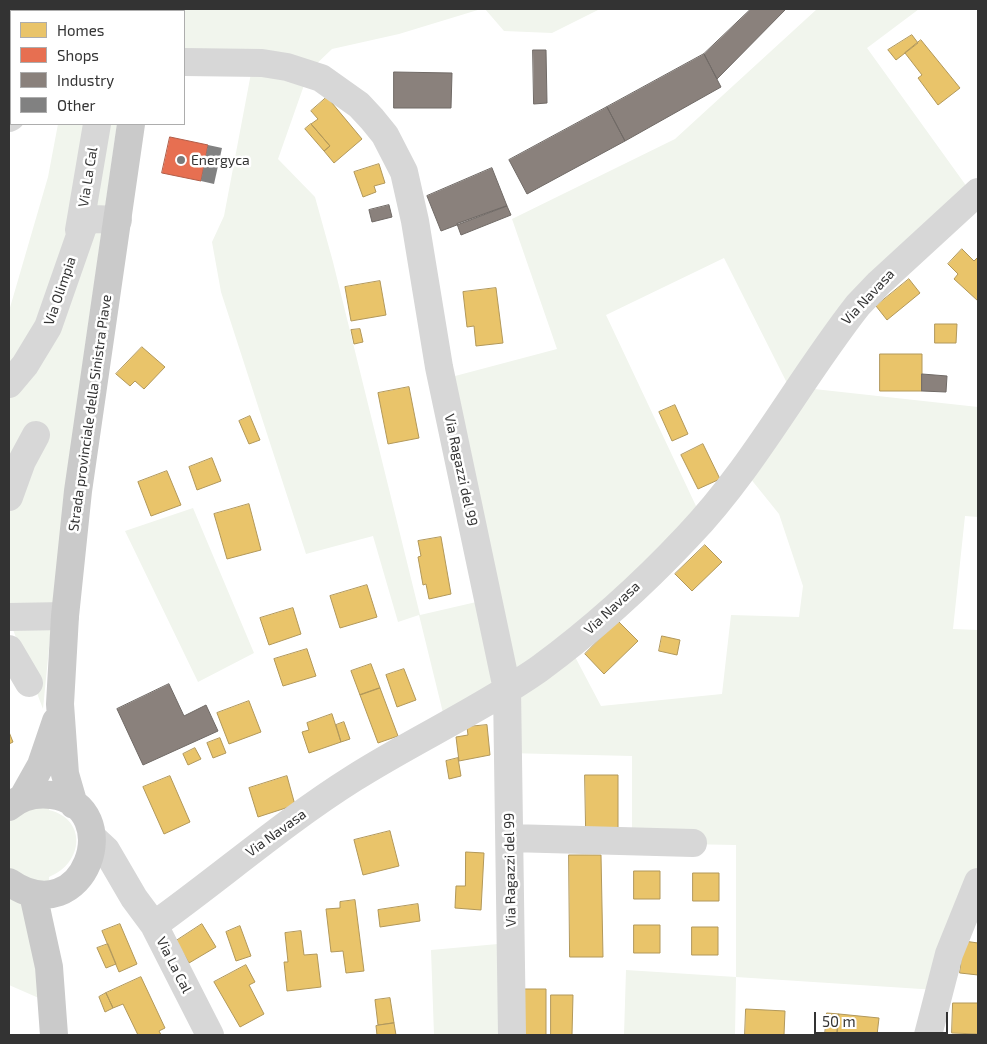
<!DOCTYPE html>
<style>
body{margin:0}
#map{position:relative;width:987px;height:1044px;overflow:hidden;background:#fff;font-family:"Exo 2",sans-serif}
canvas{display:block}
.frame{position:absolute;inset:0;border:10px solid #333;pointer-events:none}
.legend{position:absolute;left:10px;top:10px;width:175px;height:115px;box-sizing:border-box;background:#fff;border:1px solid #adadad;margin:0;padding:6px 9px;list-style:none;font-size:15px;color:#333}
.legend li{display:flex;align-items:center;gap:10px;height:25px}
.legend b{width:25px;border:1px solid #adadad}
.scale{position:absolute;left:814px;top:1012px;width:134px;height:22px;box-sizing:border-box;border:2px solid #333;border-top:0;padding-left:6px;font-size:15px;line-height:18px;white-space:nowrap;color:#333;-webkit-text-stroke:4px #fff;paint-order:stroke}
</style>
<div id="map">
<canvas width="987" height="1044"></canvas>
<div class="frame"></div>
<ul class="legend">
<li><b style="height:14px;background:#e9c46a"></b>Homes</li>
<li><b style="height:14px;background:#e76f51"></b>Shops</li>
<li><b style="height:14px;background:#8a817c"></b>Industry</li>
<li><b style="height:14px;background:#818181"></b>Other</li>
</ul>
<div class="scale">50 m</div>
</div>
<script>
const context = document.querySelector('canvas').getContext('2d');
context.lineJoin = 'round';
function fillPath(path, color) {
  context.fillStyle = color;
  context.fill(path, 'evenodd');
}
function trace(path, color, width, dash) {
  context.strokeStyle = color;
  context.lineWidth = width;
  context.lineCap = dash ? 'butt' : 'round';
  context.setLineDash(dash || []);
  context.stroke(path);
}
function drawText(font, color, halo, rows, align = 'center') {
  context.font = font + ' "Exo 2",sans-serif';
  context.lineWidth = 5;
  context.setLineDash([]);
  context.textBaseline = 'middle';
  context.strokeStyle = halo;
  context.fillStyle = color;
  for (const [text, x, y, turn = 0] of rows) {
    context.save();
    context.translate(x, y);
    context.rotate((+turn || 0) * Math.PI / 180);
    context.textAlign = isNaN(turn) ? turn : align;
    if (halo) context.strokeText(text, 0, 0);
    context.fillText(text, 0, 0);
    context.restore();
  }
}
fillPath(new Path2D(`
 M9,9h472l-82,25 -67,15 -23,22 -31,88 37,38 18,65 87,353 65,-15 -45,-220 117,-31 -45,-130 163,-80 142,-130h102l-52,39 108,150 -95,88 -75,102 173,19v110l-13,-1 -12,113 25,1v246l-41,114 -201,-13 -1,58h-111l2,-65 110,7v-132l-104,-2v-87l-126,-3 -1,-65 -60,33 -26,-106 -21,7 -25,-86 -67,18 -85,-262 -9,-50 12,-26 28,-148 -68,-4v-53h-173v29l-2,1zM724,258l67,133 -45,82 33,41 24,72 -4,31 -68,-2 -9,79 -121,12 -29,-55 132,-128 -98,-208z
 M485,9h115l-48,24 -48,-2z
 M58,124h59l-53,371 -21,214 -34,-90v-308l39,-134z
 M193,508l61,145 -56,29 -73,-151z
 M50,784l-1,26c38,9 35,53 0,67l8,129 -48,-21v-180z
 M509,943v92h-75l-3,-85z`), '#f1f5ed');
const homes = new Path2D(`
 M912,35l6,8 -22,17 -8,-10z
 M921,40l39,48 -22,17 -20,-27 4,-3 -17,-22z
 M11,53v32l-2,1v-32z
 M327,97l35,42 -28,24 -10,-12 6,-5 -19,-22 7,-5 -7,-8z
 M311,124l19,22 -6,5 -19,-22z
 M379,164l6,19 -11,3 2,6 -13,5 -9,-25z
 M962,249l12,12 4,-4v44l-24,-22 4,-5 -10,-10z
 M909,279l11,14 -33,27 -11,-14z
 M380,281l6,34 -35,6 -6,-34z
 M496,288l7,55 -27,3 -2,-20 -7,1 -4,-35z
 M935,324h22l-1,19h-21z
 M360,329l3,13 -9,2 -3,-14z
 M142,347l23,20 -21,22 -9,-8 -5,5 -14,-12z
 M880,354h42v37h-42z
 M409,387l10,51 -31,6 -10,-51z
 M675,405l13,29 -16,7 -13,-29z
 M250,416l10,24 -11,4 -10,-23z
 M703,444l17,35 -22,10 -17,-34z
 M212,458l9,23 -24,9 -8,-23z
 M167,471l14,34 -30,11 -13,-34z
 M249,504l12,46 -34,9 -13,-45z
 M441,537l10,57 -22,5 -3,-15 -3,1 -5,-28 3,-1 -3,-15z
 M705,545l17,17 -30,29 -17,-17z
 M367,585l10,32 -37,11 -10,-32z
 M293,608l8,26 -32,11 -9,-27z
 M618,621l20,20 -34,33 -19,-20z
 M662,636l18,4 -3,15 -18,-4z
 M307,649l9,27 -33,10 -9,-27z
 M371,664l9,24 -20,7 -9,-24z
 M404,669l12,31 -19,7 -11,-32z
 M380,688l18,48 -20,7 -18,-48z
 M249,701l12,31 -32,12 -12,-31z
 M332,714l9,28 -32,11 -7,-21 7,-2 -2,-7z
 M344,722l6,17 -9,3 -5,-17z
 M487,725l3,30 -31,6 -3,-24 12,-2 -1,-8z
 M9,732l4,10 -4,2z
 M220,738l6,15 -13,5 -6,-15z
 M195,748l6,11 -13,6 -5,-11z
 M458,758l3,18 -12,3 -3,-18z
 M585,775h33v53h-32z
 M170,776l20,46 -26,12 -21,-47z
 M287,776l8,29 -37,12 -9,-29z
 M390,831l9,35 -36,9 -9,-35z
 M466,852l18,1 -3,57 -26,-2 1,-22h9z
 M569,855h32l2,102h-33z
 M634,871h26v28h-26z
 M693,873h26v28h-26z
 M355,900l9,71 -18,2 -3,-22 -12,1 -5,-43 14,-1v-6z
 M418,904l2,17 -40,6 -2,-17z
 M120,924l17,40 -18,8 -17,-41z
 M202,924l14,23 -27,16 -13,-22z
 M634,925h26v28h-26z
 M240,926l11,30 -15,5 -10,-29z
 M692,927h26v28h-26z
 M301,931l3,24 13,-1 4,33 -34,4 -3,-29h4l-3,-29z
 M964,941l14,2v32l-18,-2z
 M108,944l8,20 -10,4 -9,-20z
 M246,965l9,17 -6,3 15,29 -24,13 -26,-45z
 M141,977l24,51 -6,3 2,4h-23l-15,-31 -10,4 -7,-15z
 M521,989h25v46h-26z
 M106,993l7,15 -8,4 -6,-15z
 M551,995h22l-1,40h-21z
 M390,998l4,25 -16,2 -3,-25z
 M953,1003h25v31l-26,-1z
 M746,1009l39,2 -1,24h-39z
 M827,1013l12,1 -2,21h-12z
 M839,1014l40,4 -2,17h-40z
 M394,1023l2,12h-19l-1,-9z`);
fillPath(homes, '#e9c46a');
trace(homes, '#b2985a', 1);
const shops = new Path2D(`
 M170,137l38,8 -7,36 -39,-8z`);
fillPath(shops, '#e76f51');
trace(shops, '#b15d48', 1);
const industry = new Path2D(`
 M751,9h35l-69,70 -13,-25z
 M533,50h13l1,53 -13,1z
 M704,54l17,33 -96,54 -18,-34z
 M394,72l58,1 -1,35h-57z
 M607,107l18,34 -98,53 -18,-34z
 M492,168l15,38 -66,25 -14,-35z
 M389,205l3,12 -20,5 -3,-12z
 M507,206l4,9 -50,20 -4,-11z
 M922,374l25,2 -1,16 -24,-1z
 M169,684l15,32 22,-11 12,26 -75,34 -26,-56z`);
fillPath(industry, '#8a817c');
trace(industry, '#706a66', 1);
fillPath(new Path2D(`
 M208,145l14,3 -8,36 -13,-3z`), '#818181');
trace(new Path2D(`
 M95,9l1,2`), '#d6d6d6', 3, [2.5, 2.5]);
trace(new Path2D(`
 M184,62l78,1 25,4 34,11 38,27 13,14 13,16 19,37 11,49 24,146 68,322 5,346
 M9,118l2,-1
 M79,230l18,-106
 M9,384l16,-19 23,-38 36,-103 9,-5 25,1
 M9,497l13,-36 14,-26
 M9,617l56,-1
 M9,649l20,34
 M92,837l14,13 28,48 20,27 56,110
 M510,838l183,5
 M154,925c67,-48 130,-103 200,-147 60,-38 126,-68 185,-109 53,-39 104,-85 149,-133 66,-69 111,-156 170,-231l21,-22 99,-91
 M928,1035l21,-81 29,-72`), '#d7d7d7', 28);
trace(new Path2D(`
 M127,9v2
 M23,797l18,-32 15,-44
 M74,805l-9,-31 -5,-70 5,-88 13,-125 53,-367
 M9,807c12,-11 27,-14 43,-12 76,11 33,140 -43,87
 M33,894l16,73 5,68`), '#cacaca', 28);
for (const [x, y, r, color] of [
 [181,160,5,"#7a7a7a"]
]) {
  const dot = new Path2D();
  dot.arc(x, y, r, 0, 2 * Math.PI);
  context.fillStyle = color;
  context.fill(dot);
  trace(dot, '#fff', 2);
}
drawText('14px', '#333', '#fff', [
 ["Energyca",191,160]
], 'left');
drawText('14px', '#333', '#fff', [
 ["Via La Cal",88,177,-81],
 ["Via Olimpia",60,291,-71],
 ["Via Navasa",868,297,-47],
 ["Strada provinciale della Sinistra Piave",90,413,-82],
 ["Via Ragazzi del 99",461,470,78],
 ["Via Navasa",612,608,-43],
 ["Via Navasa",276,833,-36],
 ["Via Ragazzi del 99",510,870,-91],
 ["Via La Cal",174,965,63]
]);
</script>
